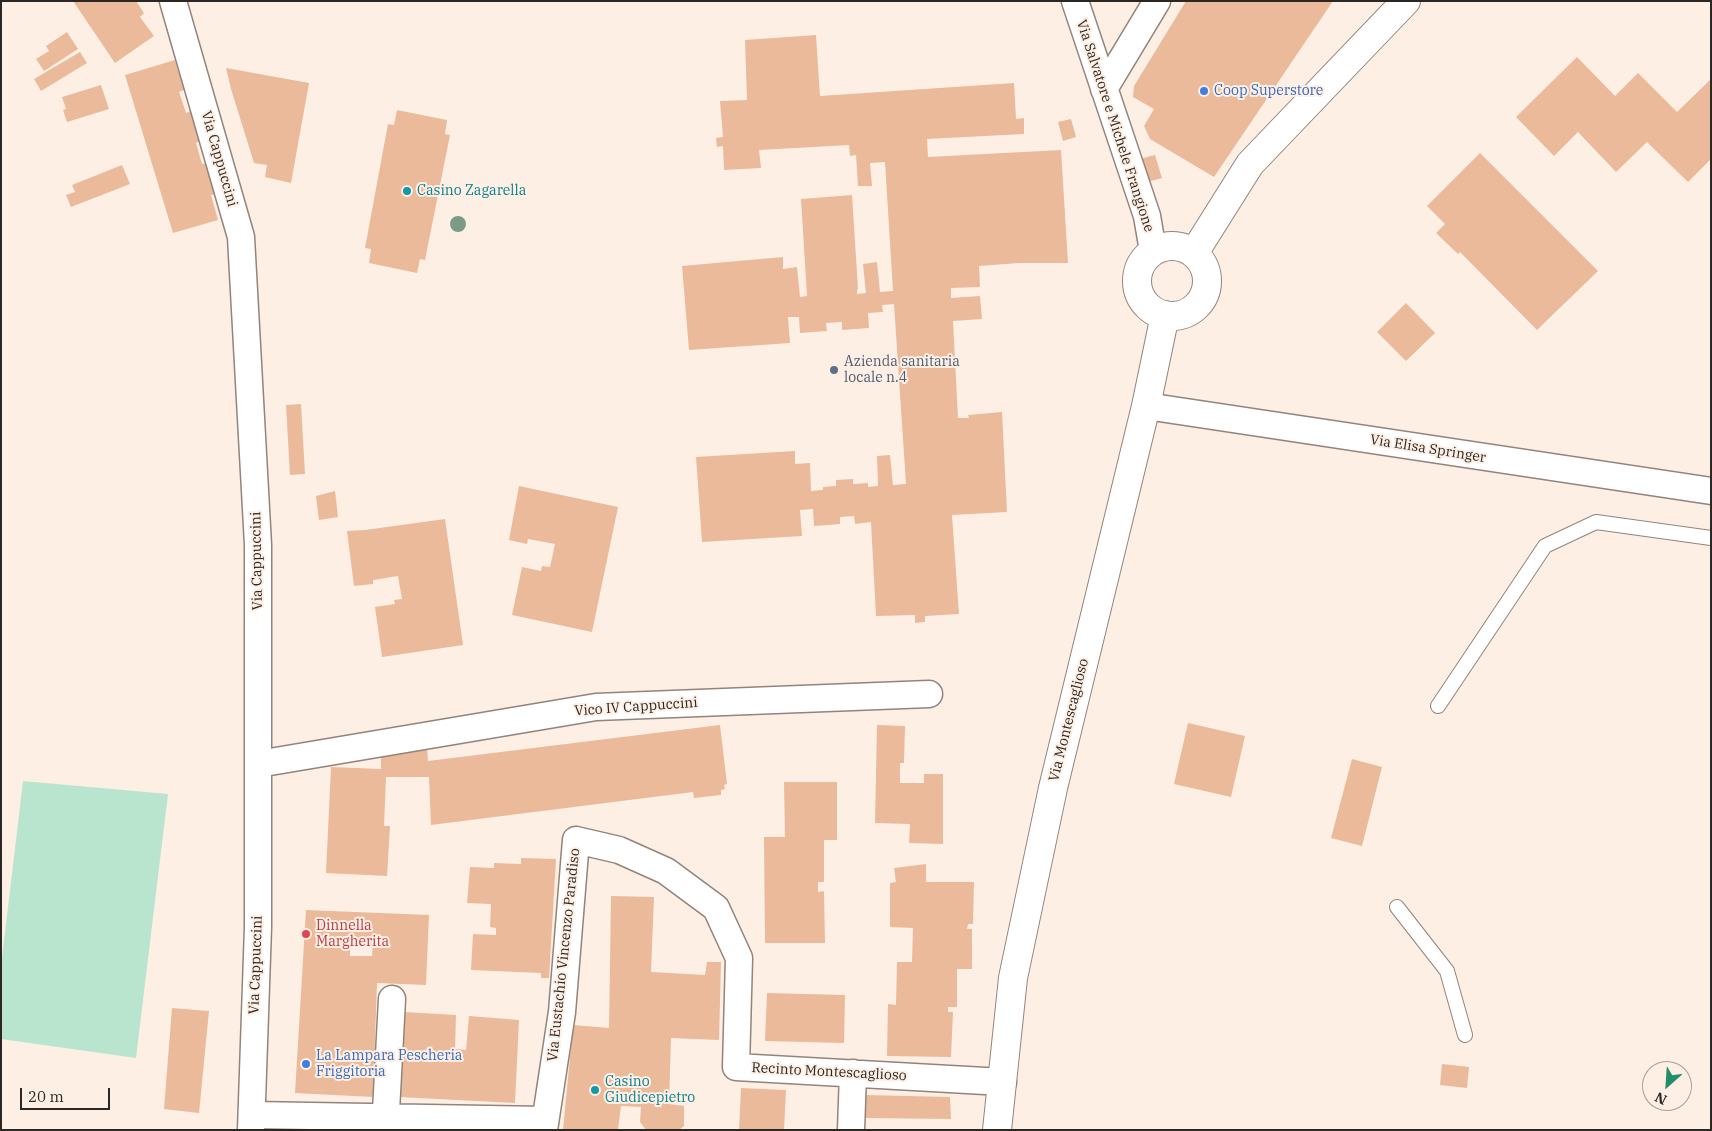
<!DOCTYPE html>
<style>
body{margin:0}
#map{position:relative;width:1712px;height:1131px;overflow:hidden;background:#feefe5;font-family:"IBM Plex Serif",serif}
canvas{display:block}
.frame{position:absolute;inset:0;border:2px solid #2c2723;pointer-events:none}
.north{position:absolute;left:1642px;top:1061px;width:50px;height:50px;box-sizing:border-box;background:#feefe5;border:1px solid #aa9f97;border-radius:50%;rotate:206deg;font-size:14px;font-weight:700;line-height:20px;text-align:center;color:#2c2723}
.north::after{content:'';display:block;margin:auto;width:18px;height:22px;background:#238d6b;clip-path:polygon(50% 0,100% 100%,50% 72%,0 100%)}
.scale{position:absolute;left:20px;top:1088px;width:90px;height:22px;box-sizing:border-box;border:2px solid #2c2723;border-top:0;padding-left:6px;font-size:15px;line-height:18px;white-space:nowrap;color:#2c2723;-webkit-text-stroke:4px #feefe5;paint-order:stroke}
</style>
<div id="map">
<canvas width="1712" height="1131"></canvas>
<div class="frame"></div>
<div class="north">N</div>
<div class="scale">20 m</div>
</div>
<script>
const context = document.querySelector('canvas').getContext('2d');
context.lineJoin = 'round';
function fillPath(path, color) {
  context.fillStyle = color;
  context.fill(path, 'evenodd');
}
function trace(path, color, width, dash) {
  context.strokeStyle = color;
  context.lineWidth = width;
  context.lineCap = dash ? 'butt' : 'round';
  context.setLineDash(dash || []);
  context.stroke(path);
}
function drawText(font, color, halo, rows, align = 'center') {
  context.font = font + ' "IBM Plex Serif",serif';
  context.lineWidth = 4;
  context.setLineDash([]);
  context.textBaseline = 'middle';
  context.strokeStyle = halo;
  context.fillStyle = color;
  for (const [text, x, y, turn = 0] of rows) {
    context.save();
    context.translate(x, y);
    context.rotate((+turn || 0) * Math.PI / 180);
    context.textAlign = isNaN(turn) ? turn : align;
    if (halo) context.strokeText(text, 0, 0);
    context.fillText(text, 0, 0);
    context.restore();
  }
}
fillPath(new Path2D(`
 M23,781l145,13 -32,264 -135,-19v-73z`), '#b9e5ce');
fillPath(new Path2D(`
 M73,1h63l8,12 -4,4 14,19 -39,27z
 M1186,1h147l-119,176 -64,-38 -6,-13 10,-17 -21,-12 1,-11z
 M67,32l11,17 -34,22 -8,-12 13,-8 -3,-5z
 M816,35l4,61 194,-13 2,36 8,-1v16l-97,5 1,18 133,-7 7,113h-49l-40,3 1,21 -29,1v10l29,-2 2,23 -29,2 5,97h11l-1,-3 34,-3 5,100 -55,3 7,99 -34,2v6l-10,1v-8l-39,1 -5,-94 -16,2 -1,-8 -14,1v7l-26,2 -1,-17 -13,1 2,26 -100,6 -6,-85 99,-6v13l15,-1 1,28 12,-1v-3l13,-1v-6l17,-1v5l15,-1v4l10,-1 -1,-30 13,-1 3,30 13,-1 -12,-180 -12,1 1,7 -15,1 1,15 -27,2v-8l-16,1 1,8 -27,2 -1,-16h-11l2,26 -101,7 -7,-84 101,-9v12l14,-2 3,30 7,-1 -6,-97 51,-4 6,94 -1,1v4l9,-1 -3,-29 14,-2 3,30 13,-1 -8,-129 -15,1 2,23h-14l-2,-31 -6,1 -1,-11 -90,5 2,18 -37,2 -1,-24 -6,1 -1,-9 7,-1 -3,-36 27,-1 -2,-60z
 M80,52l7,11 -46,28 -7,-12z
 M1577,57l38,39 23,-23 39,39 34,-33v80l-23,23 -41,-40 -31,30 -38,-40 -24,24 -38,-39z
 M175,60l9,30 -5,2 7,21 5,-2 9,30 -4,2 6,21 5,-1 9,31 -5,1 7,25 -45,13 -48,-158z
 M226,68l83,15 -18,100 -26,-6 2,-12 -13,-2 -23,-74z
 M101,85l8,24 -42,13 -4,-12 3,-1 -4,-12z
 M397,110l50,10 -2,14 5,1 -25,125 -5,-1 -3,14 -48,-10 2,-14 -6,-1 23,-124 6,1z
 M1071,119l5,18 -13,4 -5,-19z
 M1480,153l118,118 -61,59 -77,-78 -2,2 -22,-21 9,-9 -18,-18z
 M1155,155l7,23 -15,4 -7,-23z
 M122,165l8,19 -59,23 -5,-12 9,-3 -3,-7z
 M1406,303l29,30 -29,28 -29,-29z
 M301,404l4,70 -15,1 -4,-70z
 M519,486l99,21 -26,125 -80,-17 10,-48 19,4 1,-5 8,1 5,-23 -27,-5 -1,5 -18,-4z
 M335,491l3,26 -19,3 -3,-24z
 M445,519l18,126 -81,12 -7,-50 20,-3 -1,-4 8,-1 -4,-23 -25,4v4l-19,2 -7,-55 18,-1z
 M1188,723l57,13 -14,61 -57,-13z
 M720,725l7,59 -3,1 1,4 -4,1v5l-27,3 -1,-6 -262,33 -2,-48h-43l-2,49h6l-3,50 -61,-3 5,-106 50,2v-17l46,-5 1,14z
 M877,725l28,1 -1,37h-4v20h24v-9h19v70l-34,-1 1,-19 -35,-1z
 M1352,759l30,8 -20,79 -31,-8z
 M784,782h53v58h-13v42h-6v10l6,-1 1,52h-60l-1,-106h21z
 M521,858l35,1 -7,119h-8v-5l-70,-3 2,-36 23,1v-7l-6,-1 1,-23 -24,-1 3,-36 24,1v-5l27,1z
 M926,864v18h48l-1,42h-5l-1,5h5v40h-15v38h-9v5h5l-2,45 -64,-1 1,-52 8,1 1,-43h15l1,-34 -23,-1v-44l6,-1 -2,-14z
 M611,896l43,1 -3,75 54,3 2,-13h14l-2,78 -48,-2 -2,66 15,2v20l-5,4h-33l-6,-8 1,-15 -20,-1 -3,24h-55l10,-105 36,3z
 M306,910l123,5 -3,70 -49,-2 -4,114 -78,-4zM350,942l23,1 -1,13h-22z
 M767,993l78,2 -1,48 -79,-2z
 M172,1008l37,3 -10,102 -35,-4z
 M404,1012l52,3 -1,34 11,1 3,-34 50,4 -4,83 -116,-6z
 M1442,1064l27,3 -2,21 -27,-3z
 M741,1088l45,2 -2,40h-45z
 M865,1095l85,2 1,22 -87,-1z`), '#eaba9a');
const service = new Path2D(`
 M1438,706l107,-160 51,-24 115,16
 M1397,907l50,64 18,64`);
const minor = new Path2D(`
 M173,1l68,236 17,308v382l-7,203
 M1075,1l72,215 6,35
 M1104,89l53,-88
 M1146,406l565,85
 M258,764l338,-57 333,-13
 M252,1115l293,5
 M385,1130l7,-131
 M544,1130l18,-118 14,-172 43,10 47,21 50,37 23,50 -3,109 267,15
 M851,1130l2,-57`);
const secondary = new Path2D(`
 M1137 281a35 35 0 1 1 70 0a35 35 0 1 1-70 0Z
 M1194,253l56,-89 156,-163
 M997,1130l16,-152 40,-190 93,-382 19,-91`);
trace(service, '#92847b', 16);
trace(minor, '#92847b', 29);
trace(secondary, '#92847b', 30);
trace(service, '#fff', 14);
trace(minor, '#fff', 26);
trace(secondary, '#fff', 28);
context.fillStyle = '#7c9a87';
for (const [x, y] of [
 [458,224]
]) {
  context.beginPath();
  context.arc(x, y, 8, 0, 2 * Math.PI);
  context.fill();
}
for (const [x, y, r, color] of [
 [1204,91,5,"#3f7fe0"],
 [407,191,5,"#0f9aa8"],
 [834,370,5,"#5c6f8a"],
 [306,934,5,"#e0444e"],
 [306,1064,5,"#3f7fe0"],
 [595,1090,5,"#0f9aa8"]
]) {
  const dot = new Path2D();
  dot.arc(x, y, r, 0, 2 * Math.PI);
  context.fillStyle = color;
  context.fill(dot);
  trace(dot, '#feefe5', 2);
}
drawText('14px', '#366cbe', '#feefe5', [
 ["Coop Superstore",1214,91],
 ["La Lampara Pescheria",316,1056],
 ["Friggitoria",316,1072]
], 'left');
drawText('14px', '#2c2723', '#feefe5', [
 ["Via Salvatore e Michele Frangione",1115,126,72],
 ["Via Cappuccini",219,159,74],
 ["Via Elisa Springer",1428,449,9],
 ["Via Cappuccini",257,561,-91],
 ["Vico IV Cappuccini",636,707,-4],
 ["Via Montescaglioso",1069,720,-76],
 ["Via Eustachio Vincenzo Paradiso",564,955,-84],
 ["Via Cappuccini",256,965,-88],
 ["Recinto Montescaglioso",829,1072,3]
]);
drawText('14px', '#0d838f', '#feefe5', [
 ["Casino Zagarella",417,191],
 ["Casino",605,1082],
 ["Giudicepietro",605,1098]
], 'left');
drawText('14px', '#4e5e75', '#feefe5', [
 ["Azienda sanitaria",844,362],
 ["locale n.4",844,378]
], 'left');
drawText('14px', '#be3a42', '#feefe5', [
 ["Dinnella",316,926],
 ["Margherita",316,942]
], 'left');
</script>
